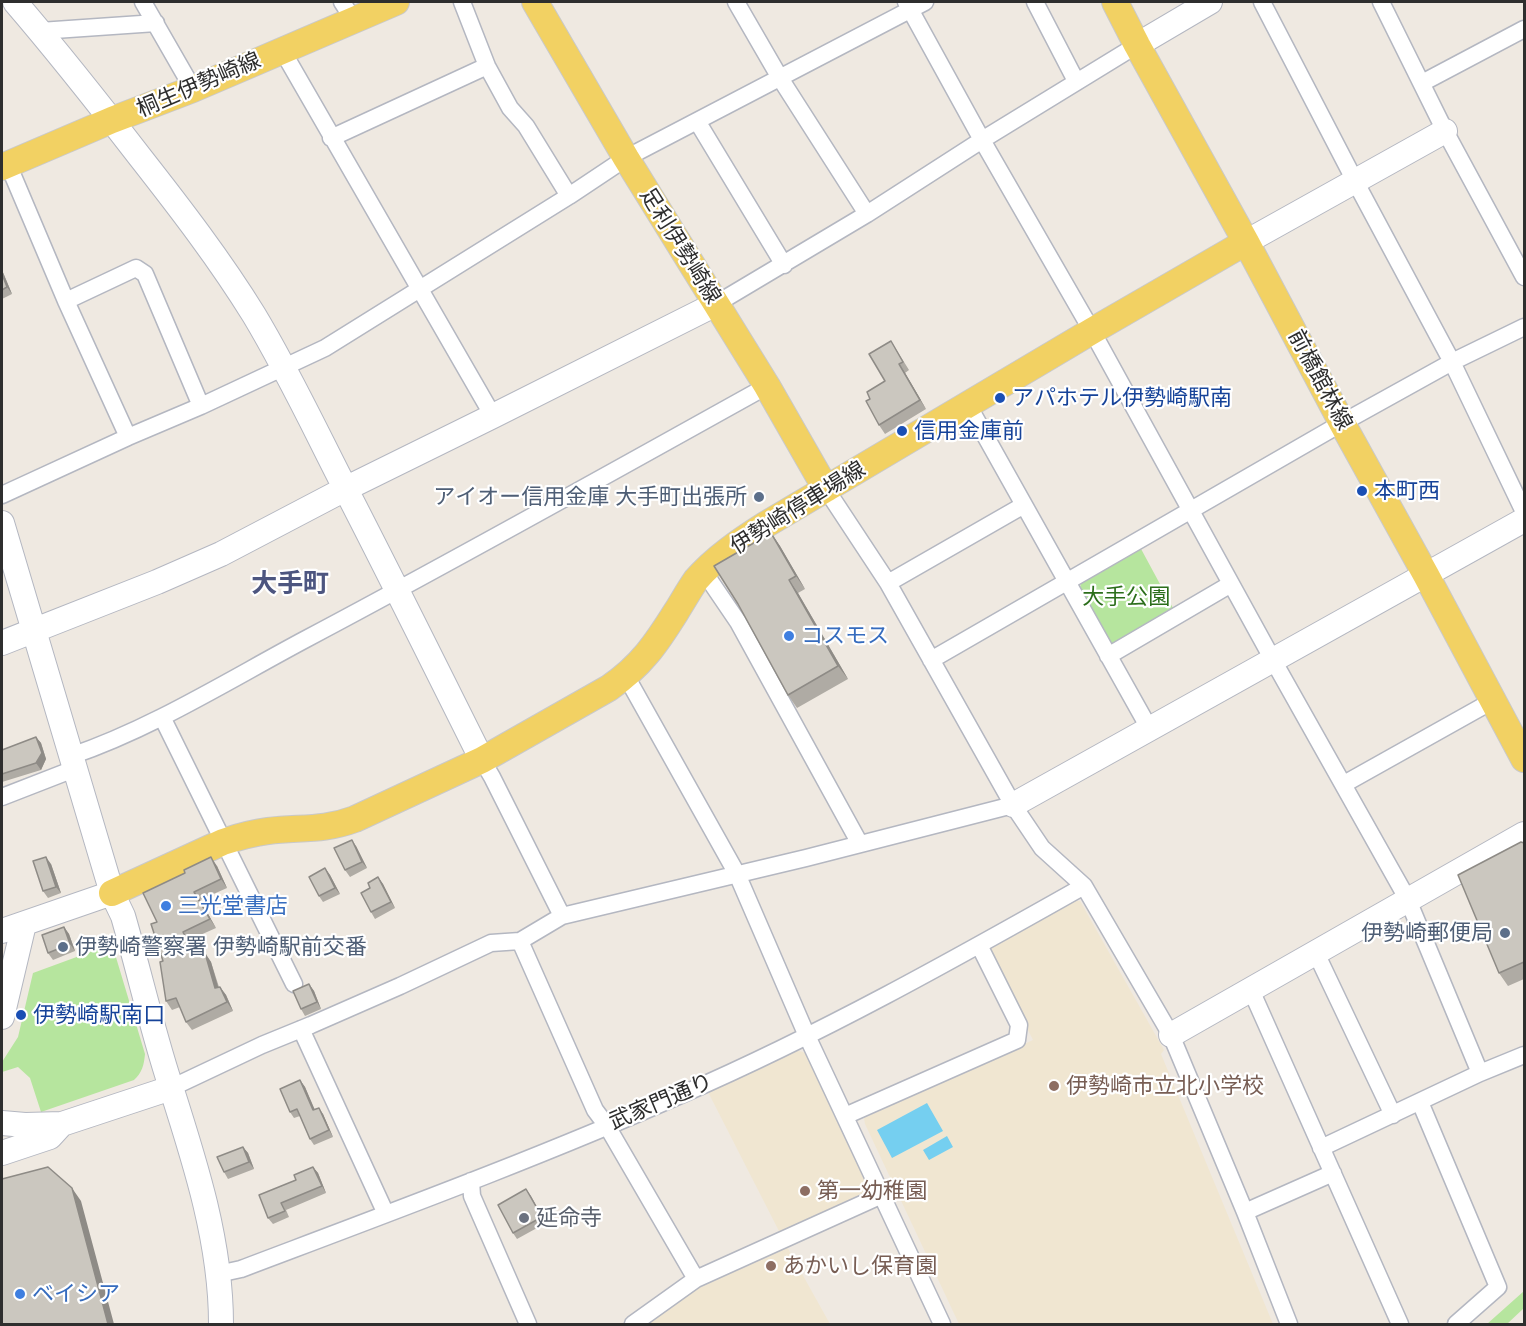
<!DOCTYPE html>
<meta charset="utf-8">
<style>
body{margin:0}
#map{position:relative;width:1526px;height:1326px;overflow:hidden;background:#efe9e1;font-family:Mulish,sans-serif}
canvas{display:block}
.frame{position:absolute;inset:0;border:3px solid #2e2e2e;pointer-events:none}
</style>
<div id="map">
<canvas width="1526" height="1326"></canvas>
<div class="frame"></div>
</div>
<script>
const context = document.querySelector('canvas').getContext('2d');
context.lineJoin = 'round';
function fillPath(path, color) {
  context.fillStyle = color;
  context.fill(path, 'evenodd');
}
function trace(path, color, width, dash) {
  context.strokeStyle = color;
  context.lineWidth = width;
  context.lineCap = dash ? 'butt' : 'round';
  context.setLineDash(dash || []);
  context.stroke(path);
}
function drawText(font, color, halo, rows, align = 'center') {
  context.font = font + ' Mulish,"Noto Sans JP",sans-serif';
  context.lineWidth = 4.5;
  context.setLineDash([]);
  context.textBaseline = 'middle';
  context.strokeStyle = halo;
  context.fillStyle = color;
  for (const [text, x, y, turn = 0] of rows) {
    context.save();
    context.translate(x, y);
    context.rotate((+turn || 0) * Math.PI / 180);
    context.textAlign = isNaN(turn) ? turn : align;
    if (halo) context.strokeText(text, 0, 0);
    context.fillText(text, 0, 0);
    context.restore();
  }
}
fillPath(new Path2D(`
 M1074,901h6l84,149 -3,4 112,270h-314l-94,-200 -1,-6 169,-78 -45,-89 4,-6z
 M793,1049l16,5 24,59 39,75 -2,6 -89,41 -74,-145z
 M786,1245l44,79h-188l59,-38z`), '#f0e6d1');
fillPath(new Path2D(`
 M1140,547l34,63 -59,35 -6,-4 -29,-54 2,-7z
 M112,944l33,110c-1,11 -3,19 -11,26l-93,32 -11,-34 -12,-11 -16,5v-10l16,-25 15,-64z
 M1524,1291v17l-17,16h-20z`), '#b6e59e');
fillPath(new Path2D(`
 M927,1103l16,28 -51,27 -15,-28z
 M947,1136l6,11 -24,13 -6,-10z`), '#75cff0');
const street = new Path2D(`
 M143,2l50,87
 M342,2l11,17
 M462,2l25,64 23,42 16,18 43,70
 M736,2l44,76 87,136
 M906,2l76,138 110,191 181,329 135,240 72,173
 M1035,2l41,79
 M1262,2l93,179 97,181 72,150
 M1381,2l64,129 79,146
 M40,31l116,-8
 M282,50l211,366
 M1422,83l102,-54
 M697,121l87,144
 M331,138l156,-72
 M8,164l58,137 62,136
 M66,301l70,-33 9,6 56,132
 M716,304l151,-90 115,-74 155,-95
 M968,405l181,323
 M826,489l62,94 125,222 29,43 42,38 87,149 74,177 44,112
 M2,495l126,-58 73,-31 124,-58 244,-152 57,-38 299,-156
 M704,572l34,50 122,222
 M888,583l136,-78
 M1108,656l123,-72
 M931,660l411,-237 110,-61 72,-35
 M626,676l111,198 70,162 135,288
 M162,717l132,267
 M71,756c82,-28 158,-76 235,-117 155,-82 308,-168 461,-253
 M482,760l10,17 70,139
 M1344,784l150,-84
 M2,797l72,-28
 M520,941l75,169 12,16 89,153
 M1316,953l77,162
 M1251,990l149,334
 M301,1029l85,185
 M171,1088l91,-43 49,-20 89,-39 91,-43 29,-2 42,-25 244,-58 207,-53
 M1420,1102l78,185 -42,37
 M845,1116l172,-76 2,-15 -40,-80
 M1321,1148l159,-75 44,-18
 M471,1181l1,15 56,128
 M1245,1212l88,-39
 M218,1274l23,-5c148,-56 297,-111 442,-175 138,-60 270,-134 401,-208
 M633,1324l63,-45 186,-84`);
const secondary = new Path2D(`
 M15,2c43,50 84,102 125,155 40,51 80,103 114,158 32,53 59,110 87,165 48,93 94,186 141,280
 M1137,45l73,-43
 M1246,242l199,-111
 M2,523l110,370 11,23c16,55 29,113 47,168 25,78 51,158 51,240
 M2,643l155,-61 64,-28 124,-65 148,-73 223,-112
 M1013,805l511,-285
 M2,931l110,-38
 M2,1017l22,-93
 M1171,1035l353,-201
 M2,1123l23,2 37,-1 109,-36
 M2,1153l48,-16 11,-12`);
const primary = new Path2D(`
 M535,2l91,156 141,228 59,103
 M1115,2l22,43 109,197 96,181 84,152 98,184
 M2,167l110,-47 81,-31 203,-87
 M112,893l111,-51c15,-5 29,-9 45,-11 32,-4 55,0 87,-12l127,-59 127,-72c32,-22 47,-44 67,-76 7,-11 13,-22 20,-32 19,-22 44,-39 69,-55l327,-194 154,-89`);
trace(street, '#b4b7c1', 19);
trace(secondary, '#b4b7c1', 26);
trace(primary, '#c9c9c9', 28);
trace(street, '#fff', 16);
trace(secondary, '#fff', 24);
trace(primary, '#f2d163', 26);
fillPath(new Path2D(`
 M2,270l10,24 -10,5z
 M891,341l18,29 -4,3 21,36 -41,25 -6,-9 -9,-26 15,-18z
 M771,533l9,13 25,43 -7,4 50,86 -51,29 -9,-13z
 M36,737l5,6 5,16 -5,11 -39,12v-32z
 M1524,843v136l-16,7 -9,-13z
 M356,846l11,22 -17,9 -5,-7z
 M51,864l10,29 -13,5 -5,-7z
 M217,866l10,22 -27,12 16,28 -27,12 6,15 10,-2 6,9 8,25h1l6,8 7,16 -41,19 -6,-8 -6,-15 -8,3 -6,-9 -3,-40 -6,-39z
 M325,868l5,7 10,19 -17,8 -4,-6z
 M378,877l5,7 12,24 -20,11 -4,-7 -1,-24z
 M64,927l5,7 6,17 -22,9 -5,-7z
 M309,984l5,7 7,18 -16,7 -4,-7z
 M300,1080l5,7 9,22 9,5 10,23 -19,8 -4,-6 -10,-23 -6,2 -4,-6z
 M243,1147l5,6 6,16 -26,10 -4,-7z
 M313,1167l5,6 8,20 -40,17 3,7 -16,7 -5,-6 28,-38z
 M526,1189l20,34 -29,16 -4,-6z`), '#afaba4');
fillPath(new Path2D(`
 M2,270l10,24 -5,-7 -5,-13z
 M899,364l6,9 21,36 -6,-9z
 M771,533l9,13 25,43 -9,-13z
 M789,580l9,13 50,86 -10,-13z
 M36,737l5,6 5,16 -5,11 -5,-7z
 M352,840l4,6 11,22 -5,-6z
 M46,857l5,7 10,29 -5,-6z
 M211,857l6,9 10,22 -6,-9z
 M325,868l5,7 10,19 -5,-6z
 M378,877l5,7 12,24 -4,-6z
 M194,892l6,8 16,28 -6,-9z
 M64,927l5,7 6,17 -5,-7z
 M183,932l6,8 10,24 -6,-9z
 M205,953l6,9 10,35 -6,-9z
 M309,984l5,7 7,18 -4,-7z
 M220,987l6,8 7,16 -6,-9z
 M300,1080l5,7 13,30 -5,-7z
 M319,1108l4,6 10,23 -4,-7z
 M243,1147l5,6 6,16 -5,-7z
 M313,1167l5,6 8,20 -4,-7z
 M72,1188l9,13 33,123h-6z
 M526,1189l5,7 15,27 -4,-6z`), '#8e8b86');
const building = new Path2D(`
 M2,274l5,13 -5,3z
 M891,341l12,21 -4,2 21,36 -41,25 -13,-24 4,-2 -3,-7 18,-11 -16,-27z
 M771,533l25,43 -7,4 49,86 -50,29 -50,-91 -24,-38z
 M36,737l6,16 -6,10 -34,11v-24z
 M352,840l10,22 -17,8 -11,-22z
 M1521,842l3,1v119l-25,11 -41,-98z
 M46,857l10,30 -13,4 -10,-30z
 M211,857l10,22 -27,13 16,27 -27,13 10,23 12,-2 10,35 5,-1 7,15 -41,20 -10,-24 -10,3 -6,-39 3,-1 -12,-37 6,-2 -14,-29 42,-20 -1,-3z
 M325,868l10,20 -16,8 -10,-19z
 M378,877l13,25 -20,10 -10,-19 9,-5 -2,-5z
 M64,927l6,17 -22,9 -6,-18z
 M309,984l8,18 -16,7 -8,-18z
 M300,1080l13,30 6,-2 10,22 -19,9 -13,-30 -7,3 -10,-23z
 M243,1147l6,15 -25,10 -7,-15z
 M48,1167l24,21 36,136h-106v-145z
 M313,1167l9,19 -41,17 4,8 -17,7 -9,-23 37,-15 -2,-5z
 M526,1189l16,28 -29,16 -15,-28z`);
fillPath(building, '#cbc7bf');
trace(building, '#8e8b86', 1.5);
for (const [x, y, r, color] of [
 [1000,398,6,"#1a4fb4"],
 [902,431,6,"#1a4fb4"],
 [1362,491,6,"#1a4fb4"],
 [759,497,6,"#5c6f8a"],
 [789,636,6,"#3f7fe0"],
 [166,906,6,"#3f7fe0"],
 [1505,933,6,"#5c6f8a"],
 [63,947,6,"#5c6f8a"],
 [21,1015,6,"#1a4fb4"],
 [1054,1086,6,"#8d6e63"],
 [805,1191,6,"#8d6e63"],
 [524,1218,6,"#6b7280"],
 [771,1266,6,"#8d6e63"],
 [20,1294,6,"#3f7fe0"]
]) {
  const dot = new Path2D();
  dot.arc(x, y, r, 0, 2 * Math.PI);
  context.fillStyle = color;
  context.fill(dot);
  trace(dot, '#fff', 2);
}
drawText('22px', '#2e2e2e', '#fff', [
 ["桐生伊勢崎線",199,85,-23],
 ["足利伊勢崎線",680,246,58],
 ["前橋館林線",1320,380,62],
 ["伊勢崎停車場線",798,508,-32],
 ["武家門通り",661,1102,-23]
]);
drawText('22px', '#164399', '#fff', [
 ["アパホテル伊勢崎駅南",1012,398],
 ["信用金庫前",914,431],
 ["本町西",1374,491],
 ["伊勢崎駅南口",33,1015]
], 'left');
drawText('22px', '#4e5e75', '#fff', [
 ["アイオー信用金庫 大手町出張所",747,497],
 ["伊勢崎郵便局",1493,933],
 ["伊勢崎警察署 伊勢崎駅前交番",75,947,"left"]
], 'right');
drawText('22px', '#2c6e1b', '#fff', [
 ["大手公園",1126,597]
]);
drawText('22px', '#366cbe', '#fff', [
 ["コスモス",801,636],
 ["三光堂書店",178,906],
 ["ベイシア",32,1294]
], 'left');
drawText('22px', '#785e54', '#fff', [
 ["伊勢崎市立北小学校",1066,1086],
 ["第一幼稚園",817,1191],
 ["あかいし保育園",783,1266]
], 'left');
drawText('22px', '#5b616d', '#fff', [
 ["延命寺",536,1218]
], 'left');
drawText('bold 26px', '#4d5680', '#fff', [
 ["大手町",290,584]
]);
</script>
